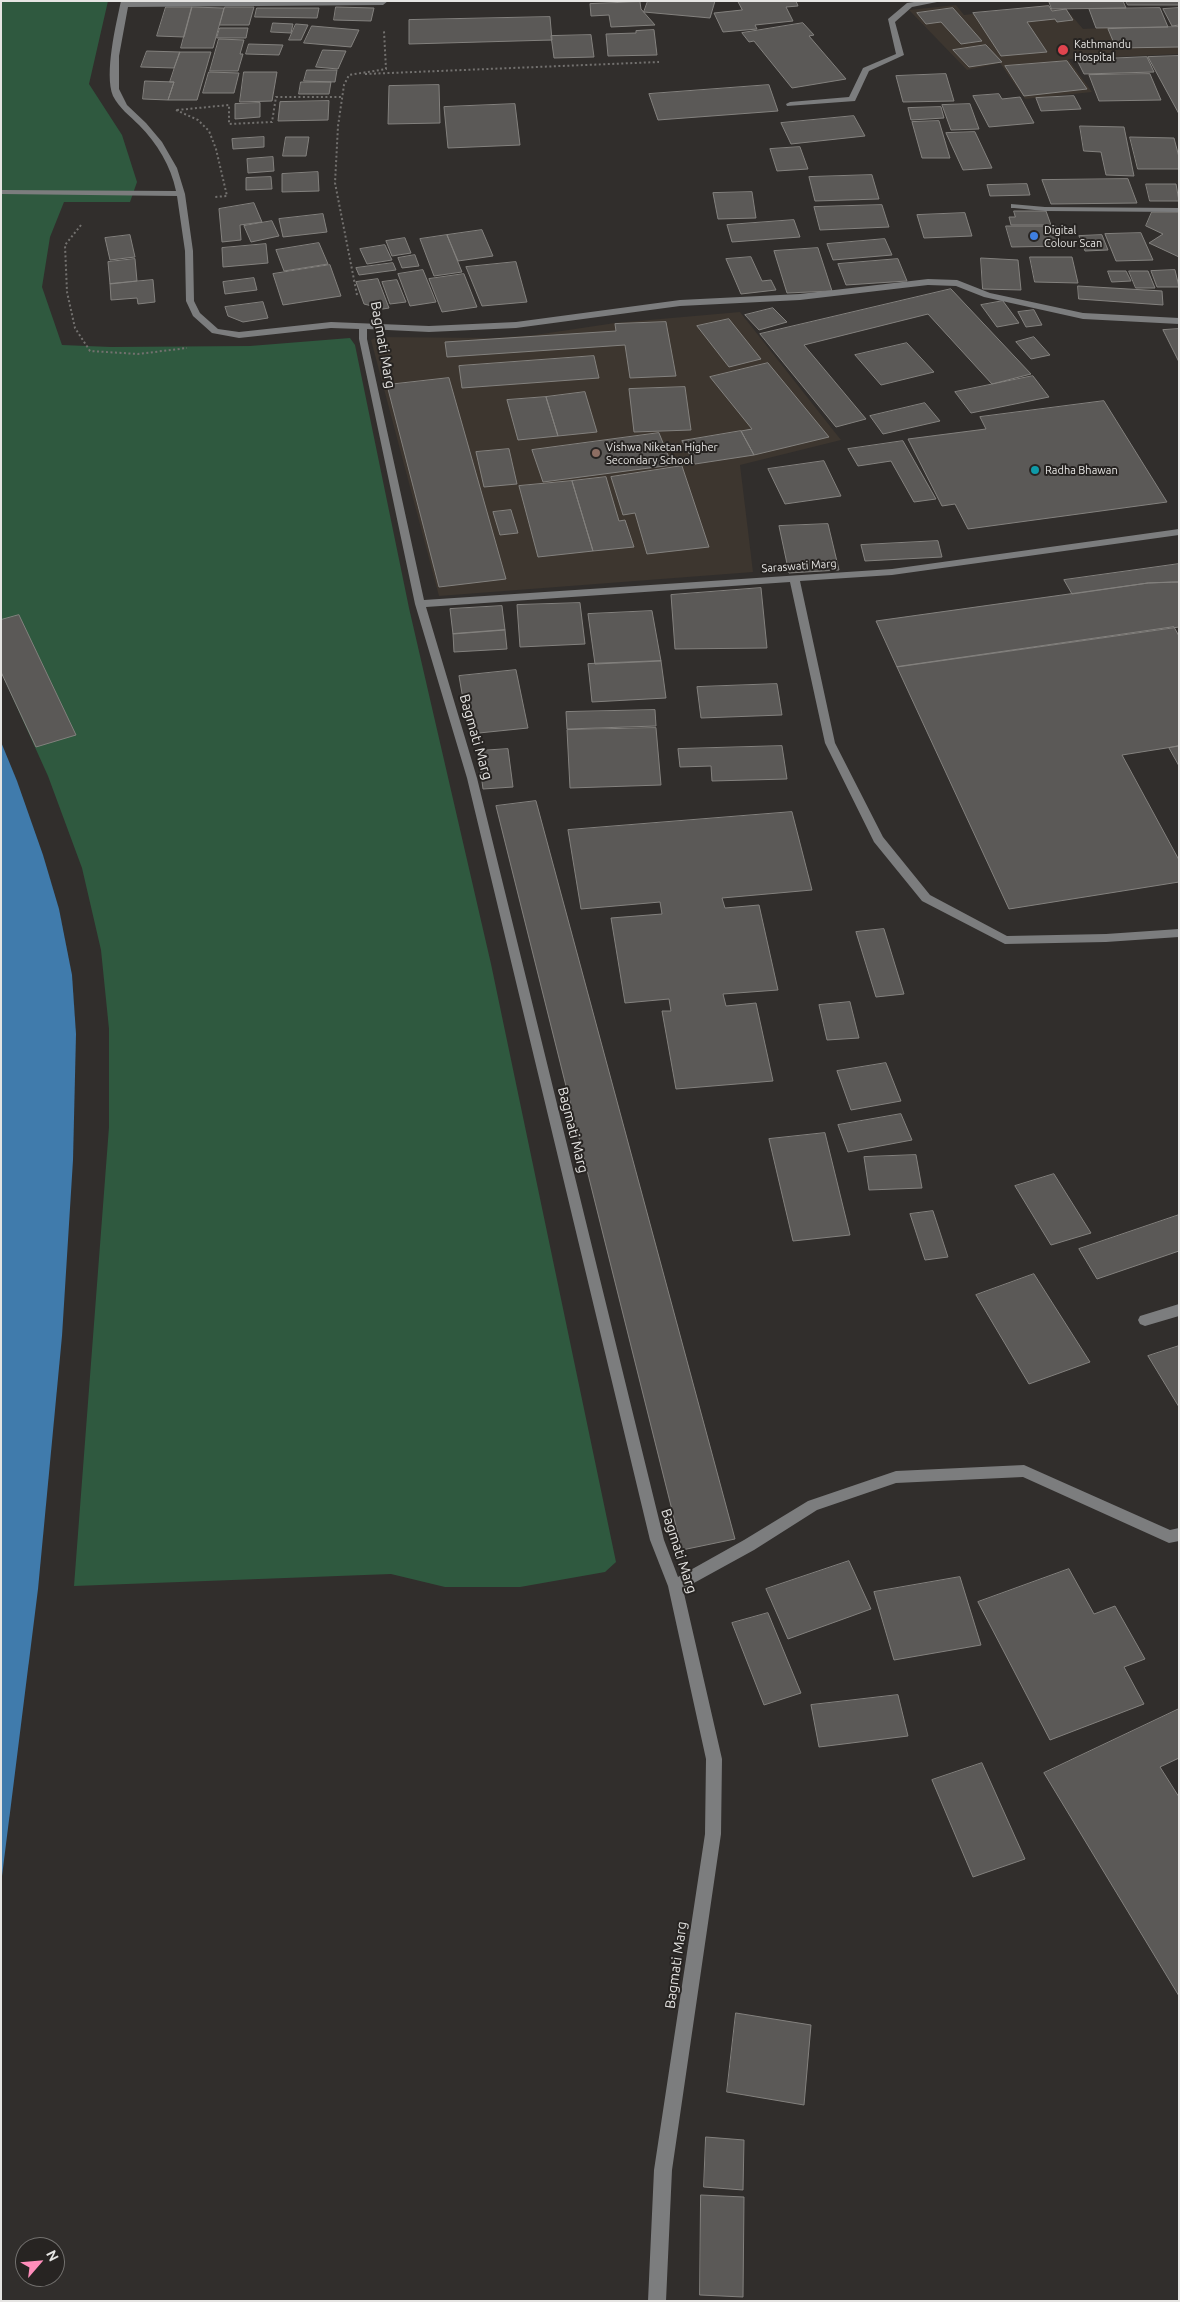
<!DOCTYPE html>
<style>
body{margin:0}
#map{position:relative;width:1180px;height:2302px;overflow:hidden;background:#312e2c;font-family:Ubuntu,sans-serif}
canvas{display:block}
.frame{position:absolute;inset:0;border:2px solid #e6e5e3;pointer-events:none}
.north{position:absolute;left:15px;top:2237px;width:50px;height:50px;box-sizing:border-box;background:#272422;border:1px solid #73716f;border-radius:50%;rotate:63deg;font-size:14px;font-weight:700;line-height:20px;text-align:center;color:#e6e5e3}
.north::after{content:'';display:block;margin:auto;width:18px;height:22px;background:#ff8ebb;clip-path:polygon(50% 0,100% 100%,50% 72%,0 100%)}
</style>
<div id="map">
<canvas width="1180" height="2302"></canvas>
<div class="frame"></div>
<div class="north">N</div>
</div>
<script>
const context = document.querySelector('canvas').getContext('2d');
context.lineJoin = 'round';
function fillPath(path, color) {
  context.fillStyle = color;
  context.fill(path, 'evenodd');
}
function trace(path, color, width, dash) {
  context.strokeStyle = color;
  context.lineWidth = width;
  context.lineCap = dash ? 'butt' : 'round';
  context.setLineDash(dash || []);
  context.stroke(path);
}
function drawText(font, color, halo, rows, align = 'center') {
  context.font = font + ' Ubuntu,sans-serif';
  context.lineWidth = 4;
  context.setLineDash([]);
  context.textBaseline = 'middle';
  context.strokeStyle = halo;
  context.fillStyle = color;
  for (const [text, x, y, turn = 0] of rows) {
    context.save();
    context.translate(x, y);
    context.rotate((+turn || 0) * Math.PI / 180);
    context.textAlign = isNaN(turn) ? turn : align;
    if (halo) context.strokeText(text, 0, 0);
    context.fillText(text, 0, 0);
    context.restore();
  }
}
fillPath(new Path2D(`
 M956,5l8,10 84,-10 5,5 13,-1 17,20 37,-2 11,19 48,-3v11l-111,5 24,33 -67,7 -25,-36 -33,7 -58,-60z
 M740,312l101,128 -101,25 13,107 -314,24 -68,-256 6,-3 116,1 42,-3 80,-12z`), '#3d362f');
fillPath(new Path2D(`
 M1,1h107l-19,83 33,51 15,47 -7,20h-66l-14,35 -8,50 20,58 49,2 139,-1 100,-8 5,7 54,263 82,356 125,598 -11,10 -85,15h-75l-54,-13 -317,12 35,-459v-98l-8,-79 -19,-82 -34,-92 -47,-104z`), '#2f593f');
fillPath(new Path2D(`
 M1,742l16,39 26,74 16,54 13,66 4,59 -3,126 -11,176 -24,253 -37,295z`), '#407bac');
const building = new Path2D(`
 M648,1h67l-5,17 -66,-6z
 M738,1h58l2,5 -12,1 7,14 -38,4 2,4 -34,3 -9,-19 28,-3z
 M1049,1h74l3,7 -74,1z
 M1126,1h53v4h-51z
 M640,2l1,7 14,16 -44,2 -2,-12 -18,1 -1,-12z
 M1049,6l3,5 14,-2 7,11 -16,2 -2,-3 -28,3 20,30 -46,4 -28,-43z
 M166,7h26l-8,30 -27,-1z
 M192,7l32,1 -11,40h-32z
 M225,7h29l-5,18h-29z
 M336,7l38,1 -3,13 -37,-1z
 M257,8h62l-2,10 -62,-1z
 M953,8l29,33 -21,3 -20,-22 -15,2 -9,-11z
 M1160,8l8,19 -72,1 -7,-19z
 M1179,8v17l-7,1 -9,-17z
 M550,17l2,23 -143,4v-24z
 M273,23l20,1 -2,9 -20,-1z
 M803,23l11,12 -5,1 37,43 -54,9 -38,-47 -5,1 -7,-9z
 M296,24l12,1 -7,15h-12z
 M312,26l47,4 -8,17 -47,-4z
 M1179,27v20l-63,1 -8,-19z
 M220,28h28l-2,10h-29z
 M654,30l3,25 -49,1 -2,-22 30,-1v-2z
 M591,35l3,22 -40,1 -3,-22z
 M219,39l25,1 -4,14h3l-5,17h-28z
 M249,44l34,1 -4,10 -33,-1z
 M986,45l16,17 -33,5 -16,-17z
 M323,50l23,1 -8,18 -22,-2z
 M147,51l33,1 -6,16 -33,-1z
 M180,52h31l-14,48h-29l6,-18h-4z
 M1179,56v58l-31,-57z
 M1147,57l7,15 -70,2 -7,-14z
 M1067,61l20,28 -63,7 -19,-30z
 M307,70h30l-2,12 -31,-1z
 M209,72l30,1 -5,20h-31z
 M244,72h33l-5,29 -32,1z
 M946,74l8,27 -51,1 -7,-26z
 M1150,74l11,26 -62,1 -10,-26z
 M145,81l29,1 -6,18 -25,-1z
 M301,82h30l-2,12h-30z
 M439,85l1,38 -52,1 1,-38z
 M769,85l9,26 -120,9 -9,-26z
 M999,94l3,5 18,-2 14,26 -45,4 -16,-31z
 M1074,96l7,13 -40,2 -5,-13z
 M329,101l-1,19 -50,1 2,-19z
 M260,103v14l-25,2v-15z
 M515,104l5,41 -72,3 -4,-41z
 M970,104l9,25 -28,1 -9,-25z
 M941,107l3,11 -33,2 -3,-12z
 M854,116l11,20 -74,8 -10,-21z
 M939,121l11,37h-28l-10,-36z
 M1080,126l44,1 10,49 -28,-1 -5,-23 -17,-1z
 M975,132l17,36 -29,2 -17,-37z
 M264,137v10l-31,2 -1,-10z
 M286,137h23l-3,19h-23z
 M1130,137l44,1 5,19v12h-41z
 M800,147l8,22 -31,2 -7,-22z
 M273,157l1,14 -26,2 -1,-14z
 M318,172l1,19 -37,1v-18z
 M872,175l7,24 -64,2 -6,-24z
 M271,177l1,12 -26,1v-12z
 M1128,179l9,24 -86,1 -9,-24z
 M1027,184l3,11 -40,1 -3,-11z
 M1146,184h30l3,17h-29z
 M752,192l4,26 -38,1 -5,-26z
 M254,203l8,19 -22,3 1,15 -19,2 -3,-33z
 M882,205l7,22 -69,3 -6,-23z
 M1014,211h32l5,14h-40l-2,-8h6z
 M1152,212h27v45l-30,-14 14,-9 -17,-8z
 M965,213l7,23 -48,2 -7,-23z
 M323,214l4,18 -44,5 -4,-18z
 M794,220l6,17 -68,5 -5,-17z
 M272,221l7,15 -28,6 -7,-16z
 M1006,226h50l6,20 -50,1z
 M482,230l11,26 -35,5 -11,-26z
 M1141,233l12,27 -37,1 -11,-27z
 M130,235l5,22 -25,3 -5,-22z
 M447,235l15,37 -28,4 -14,-37z
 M1102,235l6,15 -23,1 -6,-15z
 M405,238l6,15 -19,3 -6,-15z
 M885,239l7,16 -59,5 -6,-16z
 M319,243l9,21 -44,7 -8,-21z
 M266,244l2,19 -45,4 -1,-19z
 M385,245l7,15 -25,4 -7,-15z
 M818,248l14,43 -45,2 -13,-42z
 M415,255l4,11 -17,2 -4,-10z
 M751,257l11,24 9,-1 5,10 -35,4 -15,-35z
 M1030,257h42l6,26 -43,-1z
 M981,258l37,2 3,30 -38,-1z
 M135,259l2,22 -27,3 -2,-22z
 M898,259l9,22 -61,4 -8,-21z
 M516,262l11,40 -45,4 -16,-39z
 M393,263l3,7 -37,5 -3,-7z
 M330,265l11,31 -58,9 -10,-31z
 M423,270l13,32 -26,4 -12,-32z
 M1175,270l4,17h-22l-6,-16z
 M1108,271h18l5,10 -19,1z
 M1129,271h19l7,17h-19z
 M464,274l13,33 -35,5 -13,-33z
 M254,278l3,12 -32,4 -2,-12z
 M378,279l11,29 -6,1 -19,-5 -8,-22z
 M153,280l2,22 -17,2 -1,-6 -26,2 -1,-16z
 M397,280l9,22 -16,2 -8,-22z
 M1078,286l84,5 1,14 -84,-6z
 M951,289l80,85 -39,10 -64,-70 -124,31 62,74 -30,8 -76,-93z
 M1003,301l16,22 -22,4 -16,-22z
 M263,302l5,16 -25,4 -15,-6 -3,-9z
 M773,308l14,14 -28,8 -14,-15z
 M1034,310l8,15 -16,2 -8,-15z
 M729,319l32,40 -32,8 -32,-41z
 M666,322l10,54 -46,2 -5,-33 -178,12 -2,-15 171,-11 -1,-7z
 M1179,329v33l-16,-32z
 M1034,337l16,18 -19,4 -15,-17z
 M907,343l27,29 -53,13 -26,-30z
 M594,356l5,22 -137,10 -3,-22z
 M768,363l61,74 -75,18 -13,-24 11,-2 -42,-52z
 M1033,376l16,21 -78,16 -16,-21z
 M449,378l57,201 -67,8 -52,-202z
 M685,387l6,43 -57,2 -5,-43z
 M585,392l12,40 -39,4 -12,-39z
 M546,397l12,39 -40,4 -11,-40z
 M1104,401l63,101 -199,27 -13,-25 -13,2 -34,-67 78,-10 -6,-12z
 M925,403l15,18 -57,13 -13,-18z
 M741,431l13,24 -59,9 -13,-23z
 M659,433l13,32 -129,17 -11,-32z
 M903,441l33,58 -22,3 -23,-41 -33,5 -10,-17z
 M509,449l8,35 -33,3 -8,-35z
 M824,461l17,35 -56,8 -17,-35z
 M682,466l27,81 -62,7 -12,-41 -12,2 -12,-38z
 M606,477l13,44 6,-1 9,27 -41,4 -21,-70z
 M572,481l21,70 -55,6 -19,-71z
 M511,510l7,23 -18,2 -7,-23z
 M828,524l11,46 -50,3 -10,-47z
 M938,541l4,16 -77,4 -4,-16z
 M1179,564v18l-31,1 -76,11 -8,-14z
 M1172,582h7v45l-282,40 -21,-46 272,-38z
 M761,588l6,60 -92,1 -4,-54z
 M580,603l5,41 -65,3 -3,-42z
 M502,606l3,24 -52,4 -3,-25z
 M652,611l9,50 -66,3 -7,-50z
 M19,615l57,120 -40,12 -35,-75v-52z
 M1174,627l5,9v110l-57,9 57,105v22l-170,27 -112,-242z
 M505,630l2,19 -53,3 -1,-18z
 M661,661l5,37 -74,4 -4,-38z
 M516,670l12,58 -59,6 -10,-58z
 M777,684l5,31 -81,3 -4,-31z
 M655,710l1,16 -89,3 -1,-17z
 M656,728l5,57 -91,3 -3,-58z
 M782,746l5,33 -75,2 -1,-15 -31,1 -2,-18z
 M1179,746v20l-10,-18z
 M508,749l5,38 -30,2 -5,-38z
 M536,801l199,738 -53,11 -186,-744z
 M792,812l20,78 -90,8 3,10 34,-3 19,85 -55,4 3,12 30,-3 17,78 -97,8 -14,-78h9l-2,-12 -44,4 -14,-85 51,-4 -2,-12 -79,7 -13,-79z
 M884,929l20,65 -28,3 -20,-65z
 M850,1002l9,36 -32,2 -8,-35z
 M886,1063l15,38 -50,9 -14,-39z
 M901,1114l11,26 -64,12 -10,-27z
 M825,1133l25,102 -57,6 -24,-102z
 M916,1155l6,33 -53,2 -5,-33z
 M1054,1174l37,59 -40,12 -36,-59z
 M933,1211l15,46 -23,3 -15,-46z
 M1179,1215v36l-82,28 -18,-30z
 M1034,1274l56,88 -61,22 -53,-89z
 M1179,1346v61l-31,-51z
 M849,1561l22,48 -83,30 -22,-50z
 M1069,1569l25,45 21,-8 30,53 -21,8 20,37 -94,36 -72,-138z
 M960,1577l21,68 -87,15 -20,-68z
 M768,1613l33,80 -37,12 -32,-82z
 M898,1695l10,41 -89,11 -8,-42z
 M1179,1709v49l-19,9 19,30v199l-135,-223z
 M982,1763l43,96 -52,18 -41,-97z
 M736,2013l75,12 -7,80 -77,-13z
 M706,2137l38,3 -1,50 -39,-3z
 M701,2195l43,2 -1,100 -43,-2z`);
fillPath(building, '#5b5957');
trace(building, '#83817e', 1);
trace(new Path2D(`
 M365,74l294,-12
 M176,110l22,10 11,11 7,18 11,47 -13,1
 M177,110l52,-5v19l43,-2 4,-25h66
 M81,225l-16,20 2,47 8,36 15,23 48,3 49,-6
 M357,295l-22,-112 3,-57 6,-41 5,-10 37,-6 -2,-38`), '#73716f', 2, [2, 2.5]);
fillPath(new Path2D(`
 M121,1h267l-5,4 -255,2 -9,49v33l8,16 19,18 16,19 15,26 8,26 8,57 1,50 6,12 18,16 21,3 92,-10 98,4 87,-4 164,-22 120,-6 128,-15 29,1 33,13 93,20 96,5v6l-96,-5 -99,-22 -28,-11 -28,-1 -128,15 -120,6 -164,22 -87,4 -62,-3v10l57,261 468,-31 287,-40v6l-287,40 -92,6 35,162 48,94 47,58 77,41 99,-2 73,-5v8l-73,5 -101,2 -83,-43 -48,-59 -49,-99 -35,-161 -364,25 51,171 187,762 14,37 66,-37 64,-39 88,-30 128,-6 146,65 9,-2v13l-10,2 -146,-66 -127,6 -79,27 -63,40 -71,39 39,170 -1,75 -49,336 -6,131h-18l6,-131 51,-336 1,-75 -38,-173 -18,-46 -183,-762 -52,-174 -56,-265v-10l-28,-1 -92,10 -27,-5 -19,-17 -7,-15 -1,-50 -8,-55 -176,-2v-4l175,1c-5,-25 -19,-48 -37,-66 -9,-9 -20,-17 -26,-29 -9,-22 3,-72 8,-95z
 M921,1h21l-30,6 -17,15 9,33 -35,16 -14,30 -68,5 -1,-2 4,-2 59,-5 14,-29 33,-14 -8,-35 19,-16z
 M1011,204l34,3 134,1v4l-134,-1 -31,-3h-3z
 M1179,1304v12l-34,10 -5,-2 -2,-4 2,-4z`), '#7c7d7e');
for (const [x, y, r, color] of [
 [1063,50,6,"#e0444e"],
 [1034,236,5,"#3f7fe0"],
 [596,453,5,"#8d6e63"],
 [1035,470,5,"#0f9aa8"]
]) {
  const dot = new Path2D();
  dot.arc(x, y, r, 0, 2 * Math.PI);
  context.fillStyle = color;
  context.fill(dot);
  trace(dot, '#272422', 2);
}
drawText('11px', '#e6e5e3', '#272422', [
 ["Kathmandu",1074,44],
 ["Hospital",1074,57],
 ["Digital",1044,230],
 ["Colour Scan",1044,243],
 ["Vishwa Niketan Higher",606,447],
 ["Secondary School",606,460],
 ["Radha Bhawan",1045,470]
], 'left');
drawText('11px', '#e6e5e3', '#272422', [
 ["Saraswati Marg",799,566,-4]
]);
drawText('14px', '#e6e5e3', '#272422', [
 ["Bagmati Marg",383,345,80],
 ["Bagmati Marg",476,737,74],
 ["Bagmati Marg",573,1130,76],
 ["Bagmati Marg",679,1551,72],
 ["Bagmati Marg",676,1965,-82]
]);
</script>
